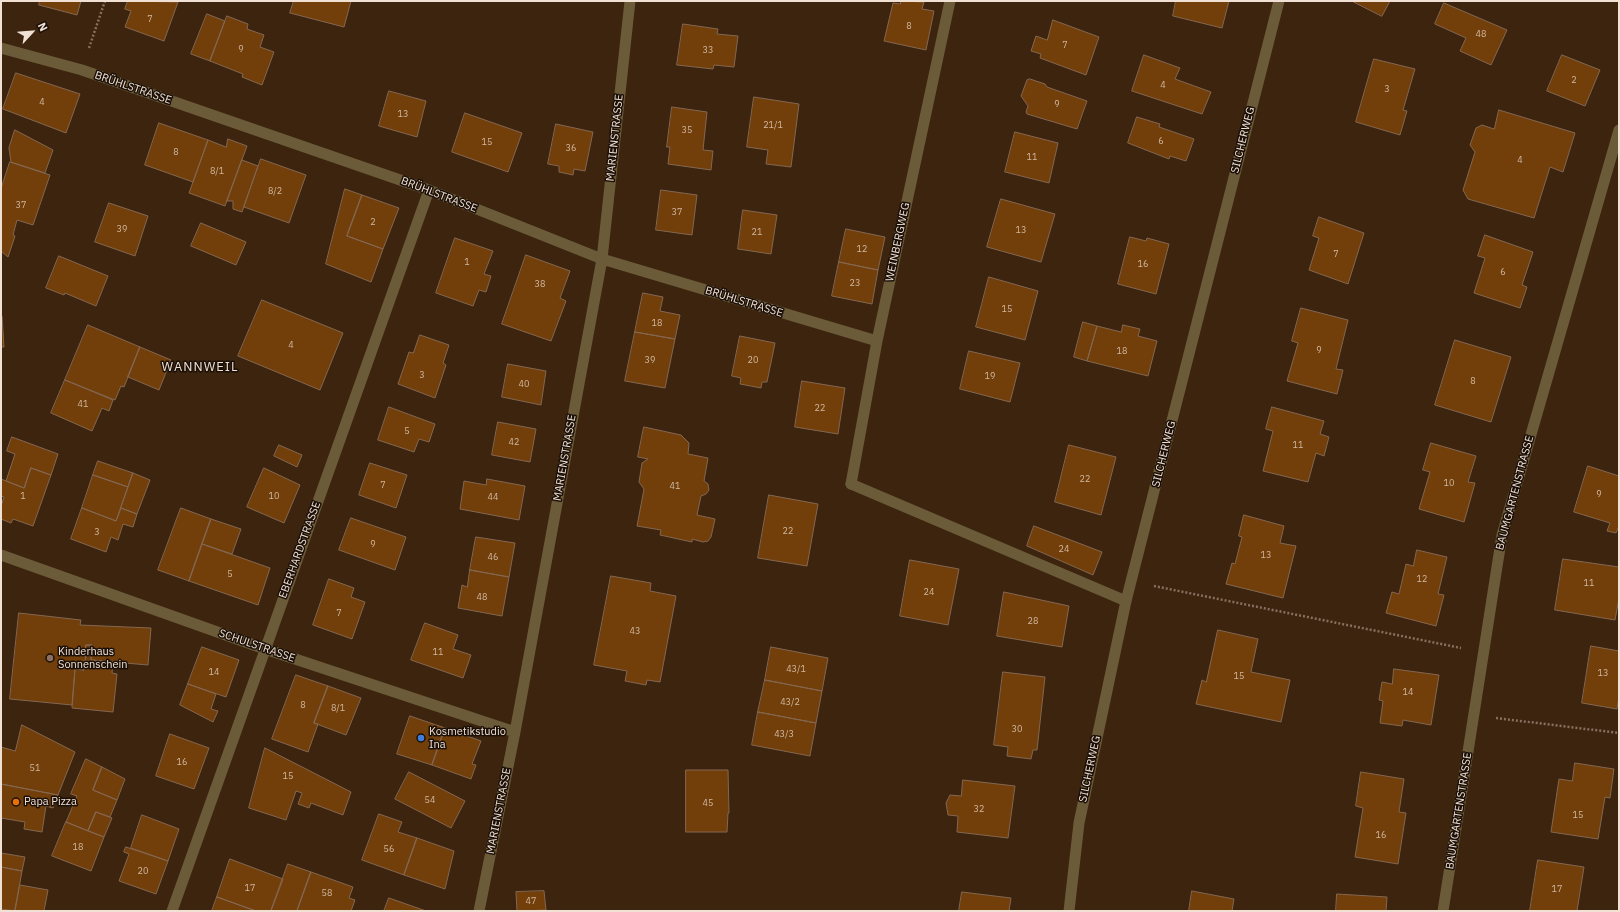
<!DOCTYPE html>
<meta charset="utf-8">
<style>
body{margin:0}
#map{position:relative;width:1620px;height:912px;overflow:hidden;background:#3c240f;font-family:"IBM Plex Sans",sans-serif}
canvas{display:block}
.frame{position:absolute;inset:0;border:2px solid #f1e0d4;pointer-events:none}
.north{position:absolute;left:12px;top:12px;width:40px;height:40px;-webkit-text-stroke:3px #1b1008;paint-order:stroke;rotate:64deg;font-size:11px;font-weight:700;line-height:16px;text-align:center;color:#f1e0d4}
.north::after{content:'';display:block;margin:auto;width:14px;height:18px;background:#f1e0d4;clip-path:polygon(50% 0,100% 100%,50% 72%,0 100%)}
</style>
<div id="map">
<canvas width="1620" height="912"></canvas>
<div class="frame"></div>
<div class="north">N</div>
</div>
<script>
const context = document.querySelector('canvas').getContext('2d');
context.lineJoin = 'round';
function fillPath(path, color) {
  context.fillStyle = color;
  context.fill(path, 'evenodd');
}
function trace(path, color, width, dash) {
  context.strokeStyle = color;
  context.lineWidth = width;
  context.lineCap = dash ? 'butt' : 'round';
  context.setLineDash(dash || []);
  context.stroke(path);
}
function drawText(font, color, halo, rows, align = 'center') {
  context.font = font + ' "IBM Plex Sans",sans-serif';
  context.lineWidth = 3;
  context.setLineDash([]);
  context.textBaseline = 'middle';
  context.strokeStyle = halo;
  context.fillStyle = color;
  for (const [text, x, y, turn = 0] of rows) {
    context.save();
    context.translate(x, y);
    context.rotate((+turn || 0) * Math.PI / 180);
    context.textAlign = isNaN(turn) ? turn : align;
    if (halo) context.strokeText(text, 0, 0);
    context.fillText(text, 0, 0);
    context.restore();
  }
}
const building = new Path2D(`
 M40,1h41l-4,14 -38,-10z
 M128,1l50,1 -14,39 -39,-14 6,-16 -6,-2z
 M294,1h57l-7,26 -54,-14z
 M901,1l23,1 -2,7 12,2 -8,39 -42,-9 9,-38 7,1z
 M1176,1h53l-7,27 -49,-12z
 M1352,1h38l-8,15z
 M1444,3l63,27 -16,35 -31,-14 6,-13 -31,-14z
 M207,14l18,7 -15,40 -19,-7z
 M227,16l21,8 -1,5 17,6 -4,12 14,5 -12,33 -20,-8 1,-3 -33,-13z
 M1053,20l46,17 -13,38 -46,-17 1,-4 -10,-3 5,-15 11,4z
 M683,24l35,5 -1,5 21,2 -4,31 -20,-2 -1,4 -36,-4z
 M1144,55l36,13 -5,11 36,13 -9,22 -70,-23z
 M1562,55l38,15 -15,36 -38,-15z
 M1374,59l41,10 -12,41 4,1 -7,24 -44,-13z
 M16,73l64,21 -14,39 -63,-24z
 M1030,79l15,5 2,3 40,14 -10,28 -50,-15 -1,-2 2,-6 -7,-10 6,-16z
 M389,91l37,10 -9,36 -38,-11z
 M754,97l45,7 -8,63 -25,-3 2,-14 -21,-3z
 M672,107l35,5 -4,38 10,1 -2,19 -43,-6 2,-17h-3z
 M1499,110l76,23 -12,39 -13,-5 -16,51 -66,-19 -5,-9 12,-38 -5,-7 6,-17 6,-3 12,4z
 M465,113l57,20 -14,39 -56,-20z
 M1137,117l23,7 -1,3 35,12 -8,22 -16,-5 -1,3 -41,-16z
 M159,123l49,17 -15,42 -48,-17z
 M556,124l37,8 -8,39 -11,-2 -1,6 -14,-3v-6l-11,-2z
 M15,130l38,20 -8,23 -34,-11 -2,-14z
 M1015,132l43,11 -9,40 -44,-11z
 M228,139l19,7 -22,60 -36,-13 19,-53 18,7z
 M261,159l45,16 -17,48 -45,-16z
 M242,160l16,6 -16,46 -9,-3v-8h-6z
 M10,162l40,13 -17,50 -16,-5 -4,15 2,1 -7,21 -7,-6v-62z
 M345,189l17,6 -15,41 36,13 -12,33 -45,-18z
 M661,190l36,5 -5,40 -36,-5z
 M362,195l37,13 -16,41 -36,-13z
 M1001,199l54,15 -14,48 -54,-15z
 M109,203l39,13 -13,40 -40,-14z
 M743,210l34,5 -6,39 -33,-5z
 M1319,217l45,16 -16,51 -39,-14 10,-32 -6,-2z
 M201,223l45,19 -10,23 -45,-19z
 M846,229l39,8 -7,33 -39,-8z
 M1485,235l48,17 -11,33 5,2 -7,21 -46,-15 11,-35 -7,-2z
 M1130,237l16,4 1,-3 22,6 -13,50 -38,-10z
 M455,238l38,13 -9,23 7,2 -5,16 -7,-2 -6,16 -37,-13z
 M526,255l44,16 -10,27 6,3 -15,40 -49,-17z
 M59,256l49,20 -12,30 -31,-13 -1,2 -18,-7z
 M839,262l39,8 -6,34 -40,-8z
 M989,277l49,14 -13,49 -49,-13z
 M643,293l20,4 -3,14 20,4 -5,24 -40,-7z
 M262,300l81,33 -23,57 -82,-34z
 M1301,308l47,12 -12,49 7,1 -6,24 -50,-13 11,-38 -6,-2z
 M1,316h1l2,31h-3z
 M1083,322l14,4 -10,35 -13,-4z
 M88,325l52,22 -16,40 -3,-1 -6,14 -50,-20z
 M1123,325l17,4 -2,7 19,5 -9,35 -61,-15 10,-35 24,6z
 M635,332l40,7 -10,49 -40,-7z
 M420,335l29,10 -6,18 3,2 -11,33 -37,-14 11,-32 4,1z
 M740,336l35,7 -8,39h-5l-1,6 -21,-4 1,-6 -9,-2z
 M1455,340l56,17 -20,65 -56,-17z
 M140,347l31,13 -12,30 -31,-13z
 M969,351l51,12 -10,39 -50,-13z
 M508,364l38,7 -5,34 -39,-8z
 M65,380l48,20 -4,11 -7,-3 -10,23 -41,-18z
 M802,381l43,7 -7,46 -43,-7z
 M389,407l46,17 -6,18 -10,-3 -5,13 -36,-12z
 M1272,407l52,14 -4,13 9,3 -5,19 -8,-3 -8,29 -45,-11 10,-40 -7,-2z
 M498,422l38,7 -6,33 -38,-7z
 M644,427l37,8 8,8 -1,11 20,4 -4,23 4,3 1,6 -3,4 -5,2 -4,19 18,4 -4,18 -3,4 -5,1 -11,-3v3l-32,-7 1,-5 -24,-4 7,-37 -5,-7 3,-19 6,-4 -10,-2z
 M12,437l46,17 -7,21 -20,-7 -7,20 -18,-7 9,-27 -8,-3z
 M1431,443l45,13 -8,26 7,1 -11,39 -45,-13 11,-37 -7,-2z
 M279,445l23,10 -5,12 -23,-11z
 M1069,445l47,12 -15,58 -46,-13z
 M98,461l35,12 -5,14 -35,-12z
 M370,463l37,12 -11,33 -37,-13z
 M1588,466l31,10v50l-3,7 -9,-2 3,-8 -36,-11z
 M31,468l20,7 -18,51 -20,-7 -2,4 -10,-4v-13l3,-9 -3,-1v-17l23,9z
 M264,468l36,17 -16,38 -37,-16z
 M133,473l17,7 -13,34 -16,-6z
 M93,475l35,12 -12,34 -34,-13z
 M487,479l38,7 -6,34 -59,-11 4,-28 22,4z
 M769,495l49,9 -11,62 -49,-8z
 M82,508l34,13 5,-13 16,6 -4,13 -10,-3 -5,16 -7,-3 -5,15 -35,-13z
 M181,508l30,11 -22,62 -31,-11z
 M1244,515l40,11 -4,17 16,3 -13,52 -57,-14 6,-21 3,1 7,-27 -3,-1z
 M351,518l55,19 -11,33 -56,-20z
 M211,519l30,10 -9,25 -30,-10z
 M1034,526l68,26 -9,23 -66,-29z
 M476,537l39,6 -6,34 -39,-7z
 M202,544l68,24 -12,37 -69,-24z
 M1417,550l30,7 -9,37 6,1 -8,31 -50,-13 6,-21 7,2 7,-30 7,2z
 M1563,559l56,8v31l-4,22 -60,-10z
 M910,560l49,9 -11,56 -48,-9z
 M470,570l39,7 -7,39 -44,-8 4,-23 5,2z
 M611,576l40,7 -1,8 26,5 -16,86 -13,-2 -1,5 -21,-4 2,-10 -33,-6z
 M329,579l25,9 -3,9 14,5 -13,37 -39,-14z
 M1004,592l65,14 -7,41 -65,-11z
 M19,613l62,7 -1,5 71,3 -3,37 -57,-5 1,-15h-6l-1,5h-9v5h10l-2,15 -9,-1 -3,36 -62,-6z
 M425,623l33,12 -5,14 18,6 -8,23 -52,-18z
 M1218,630l40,9 -7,33 39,8 -9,42 -85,-18 6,-24 4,2z
 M86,645h6l-1,15 22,2 -1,11 5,1 -4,38 -41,-4 3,-39 9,1 2,-15h-10v-5h9z
 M1591,646l28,5v45l-2,13 -35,-6z
 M202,647l37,13 -13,37 -38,-13z
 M771,647l57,11 -6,33 -57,-11z
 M1394,669l45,6 -8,50 -28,-5 -1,6 -22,-3 3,-22 -4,-1 3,-18 10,2z
 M1003,672l42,5 -8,73h-4l-2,9 -24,-3 1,-9 -14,-2z
 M296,675l32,11 -14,37 4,1 -10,28 -36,-13z
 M765,680l57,11 -6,32 -58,-11z
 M188,684l28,10 -5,15 7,2 -5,11 -33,-17z
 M328,686l33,12 -15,37 -32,-12z
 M758,712l58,11 -6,33 -58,-11z
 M410,716l35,12 -13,37 -35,-11z
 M22,725l53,27 -17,43 -57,-11v-37l14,4z
 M445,728l36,13 -9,23 4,1 -5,14 -39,-14z
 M170,734l39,14 -15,41 -38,-13z
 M265,748l86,44 -8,23 -32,-12 -2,5 -11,-4 4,-11 -6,-2 -10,29 -37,-12z
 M86,759l16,8 -9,23 24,10 -7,17 -14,-5 -8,19 -22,-9 11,-26 -6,-2z
 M1575,763l39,6 -4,29 -5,-1 -7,42 -47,-7 8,-53 13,2z
 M102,767l23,12 -8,21 -24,-10z
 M686,770h42l1,43h-1l-1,19h-41z
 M409,772l56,29 -14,27 -56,-29z
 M1361,772l43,7 -5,33 7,1 -8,51 -43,-7 8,-49 -7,-2z
 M963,780l52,6 -7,52 -51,-6 1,-16 -10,-1 -2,-12 4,-8 11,1z
 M1,784l57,11 -5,13 -7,-2 -4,26 -18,-3 1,-7 -24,-4z
 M96,812l16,6 -8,19 -16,-6z
 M379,814l23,8 -4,10 19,6 -13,37 -42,-15z
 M142,815l37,14 -11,32 -37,-13z
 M66,822l38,15 -13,34 -39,-15z
 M417,838l37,13 -9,38 -41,-14z
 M126,847l42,14 -12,33 -37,-13 10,-27 -5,-2z
 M1,853l24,4 -3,14 -21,-4z
 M230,859l53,20 -12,32h-15l-39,-14z
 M1538,860l46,7 -7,44h-47z
 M288,864l23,8 -14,39h-26z
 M1,867l21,4 -7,40 -14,-2z
 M311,872l42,15 -4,11 6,2 -4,11h-54z
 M20,885l28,5 -4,21h-29z
 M544,891l2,19 -29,1 -1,-19z
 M1192,891l42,8 -2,12h-43z
 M962,892l49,6 -2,13h-50z
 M1337,894l50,3 -1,14h-50z
 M217,897l39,14h-44z
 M389,898l37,13h-42z`);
fillPath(building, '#723f0a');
trace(building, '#846751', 1);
trace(new Path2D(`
 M89,48l16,-47
 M1154,586l307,62
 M1496,718l123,15`), '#86715f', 2.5, [2, 2]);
trace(new Path2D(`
 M851,484l275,117`), '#6b5b39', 11);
trace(new Path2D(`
 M1,48l81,22 347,120 173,69 275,82
 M851,484l26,-143 73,-340
 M1,555l264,94 250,83
 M172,911l257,-721
 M479,911l36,-179 87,-473 28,-258
 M1069,911l10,-88 47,-222 153,-600
 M1443,911l59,-376 117,-405`), '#6b5b39', 11);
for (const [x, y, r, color] of [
 [50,658,4,"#8d6e63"],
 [421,738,4,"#3f7fe0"],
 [16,802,4,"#e8710a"]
]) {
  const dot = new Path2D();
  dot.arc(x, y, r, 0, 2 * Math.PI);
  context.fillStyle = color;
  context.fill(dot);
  trace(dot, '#1b1008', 1.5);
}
drawText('9px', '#d1b8a2', null, [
 ["7",150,19],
 ["8",909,26],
 ["48",1481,34],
 ["7",1065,45],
 ["9",241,49],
 ["33",708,50],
 ["2",1574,80],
 ["4",1163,85],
 ["3",1387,89],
 ["4",42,102],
 ["9",1057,104],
 ["13",403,114],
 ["21/1",773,125],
 ["35",687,130],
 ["6",1161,141],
 ["15",487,142],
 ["36",571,148],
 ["8",176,152],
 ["11",1032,157],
 ["4",1520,160],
 ["8/1",217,171],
 ["8/2",275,191],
 ["37",21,205],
 ["37",677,212],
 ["2",373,222],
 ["39",122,229],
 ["13",1021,230],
 ["21",757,232],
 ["12",862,249],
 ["7",1336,254],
 ["1",467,262],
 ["16",1143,264],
 ["6",1503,272],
 ["23",855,283],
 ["38",540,284],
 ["15",1007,309],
 ["18",657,323],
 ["4",291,345],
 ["9",1319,350],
 ["18",1122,351],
 ["39",650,360],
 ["20",753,360],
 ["3",422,375],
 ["19",990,376],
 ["8",1473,381],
 ["40",524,384],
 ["41",83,404],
 ["22",820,408],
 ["5",407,431],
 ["42",514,442],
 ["11",1298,445],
 ["22",1085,479],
 ["10",1449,483],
 ["7",383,485],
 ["41",675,486],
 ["9",1599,494],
 ["1",23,496],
 ["10",274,496],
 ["44",493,497],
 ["22",788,531],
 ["3",97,532],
 ["9",373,544],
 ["24",1064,549],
 ["13",1266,555],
 ["46",493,557],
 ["5",230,574],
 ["12",1422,579],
 ["11",1589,583],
 ["24",929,592],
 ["48",482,597],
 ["7",339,613],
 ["28",1033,621],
 ["43",635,631],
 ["11",438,652],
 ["43/1",796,669],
 ["14",214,672],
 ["13",1603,673],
 ["15",1239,676],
 ["14",1408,692],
 ["43/2",790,702],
 ["8",303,705],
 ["8/1",338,708],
 ["30",1017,729],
 ["43/3",784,734],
 ["16",182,762],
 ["51",35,768],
 ["15",288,776],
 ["54",430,800],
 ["45",708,803],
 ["32",979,809],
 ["15",1578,815],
 ["16",1381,835],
 ["18",78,847],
 ["56",389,849],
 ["20",143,871],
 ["17",250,888],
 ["17",1557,889],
 ["58",327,893],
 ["47",531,901]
]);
drawText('11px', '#f1e0d4', '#1b1008', [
 ["BRÜHLSTRASSE",133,88,19],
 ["MARIENSTRASSE",615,138,-84],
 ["SILCHERWEG",1243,140,-76],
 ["BRÜHLSTRASSE",439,195,21],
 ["WEINBERGWEG",898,242,-78],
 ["BRÜHLSTRASSE",744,302,17],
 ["SILCHERWEG",1164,454,-76],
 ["MARIENSTRASSE",565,458,-80],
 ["BAUMGARTENSTRASSE",1515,493,-75],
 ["EBERHARDSTRASSE",300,550,-70],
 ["SCHULSTRASSE",257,646,19],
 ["SILCHERWEG",1090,769,-78],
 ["MARIENSTRASSE",499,811,-79],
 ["BAUMGARTENSTRASSE",1459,811,-81]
]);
drawText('11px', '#f1e0d4', '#1b1008', [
 ["Kinderhaus",58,652],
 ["Sonnenschein",58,665],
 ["Kosmetikstudio",429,732],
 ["Ina",429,745],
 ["Papa Pizza",24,802]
], 'left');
context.letterSpacing = '1px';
drawText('13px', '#f1e0d4', '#1b1008', [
 ["WANNWEIL",200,367]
]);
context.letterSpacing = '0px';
</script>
